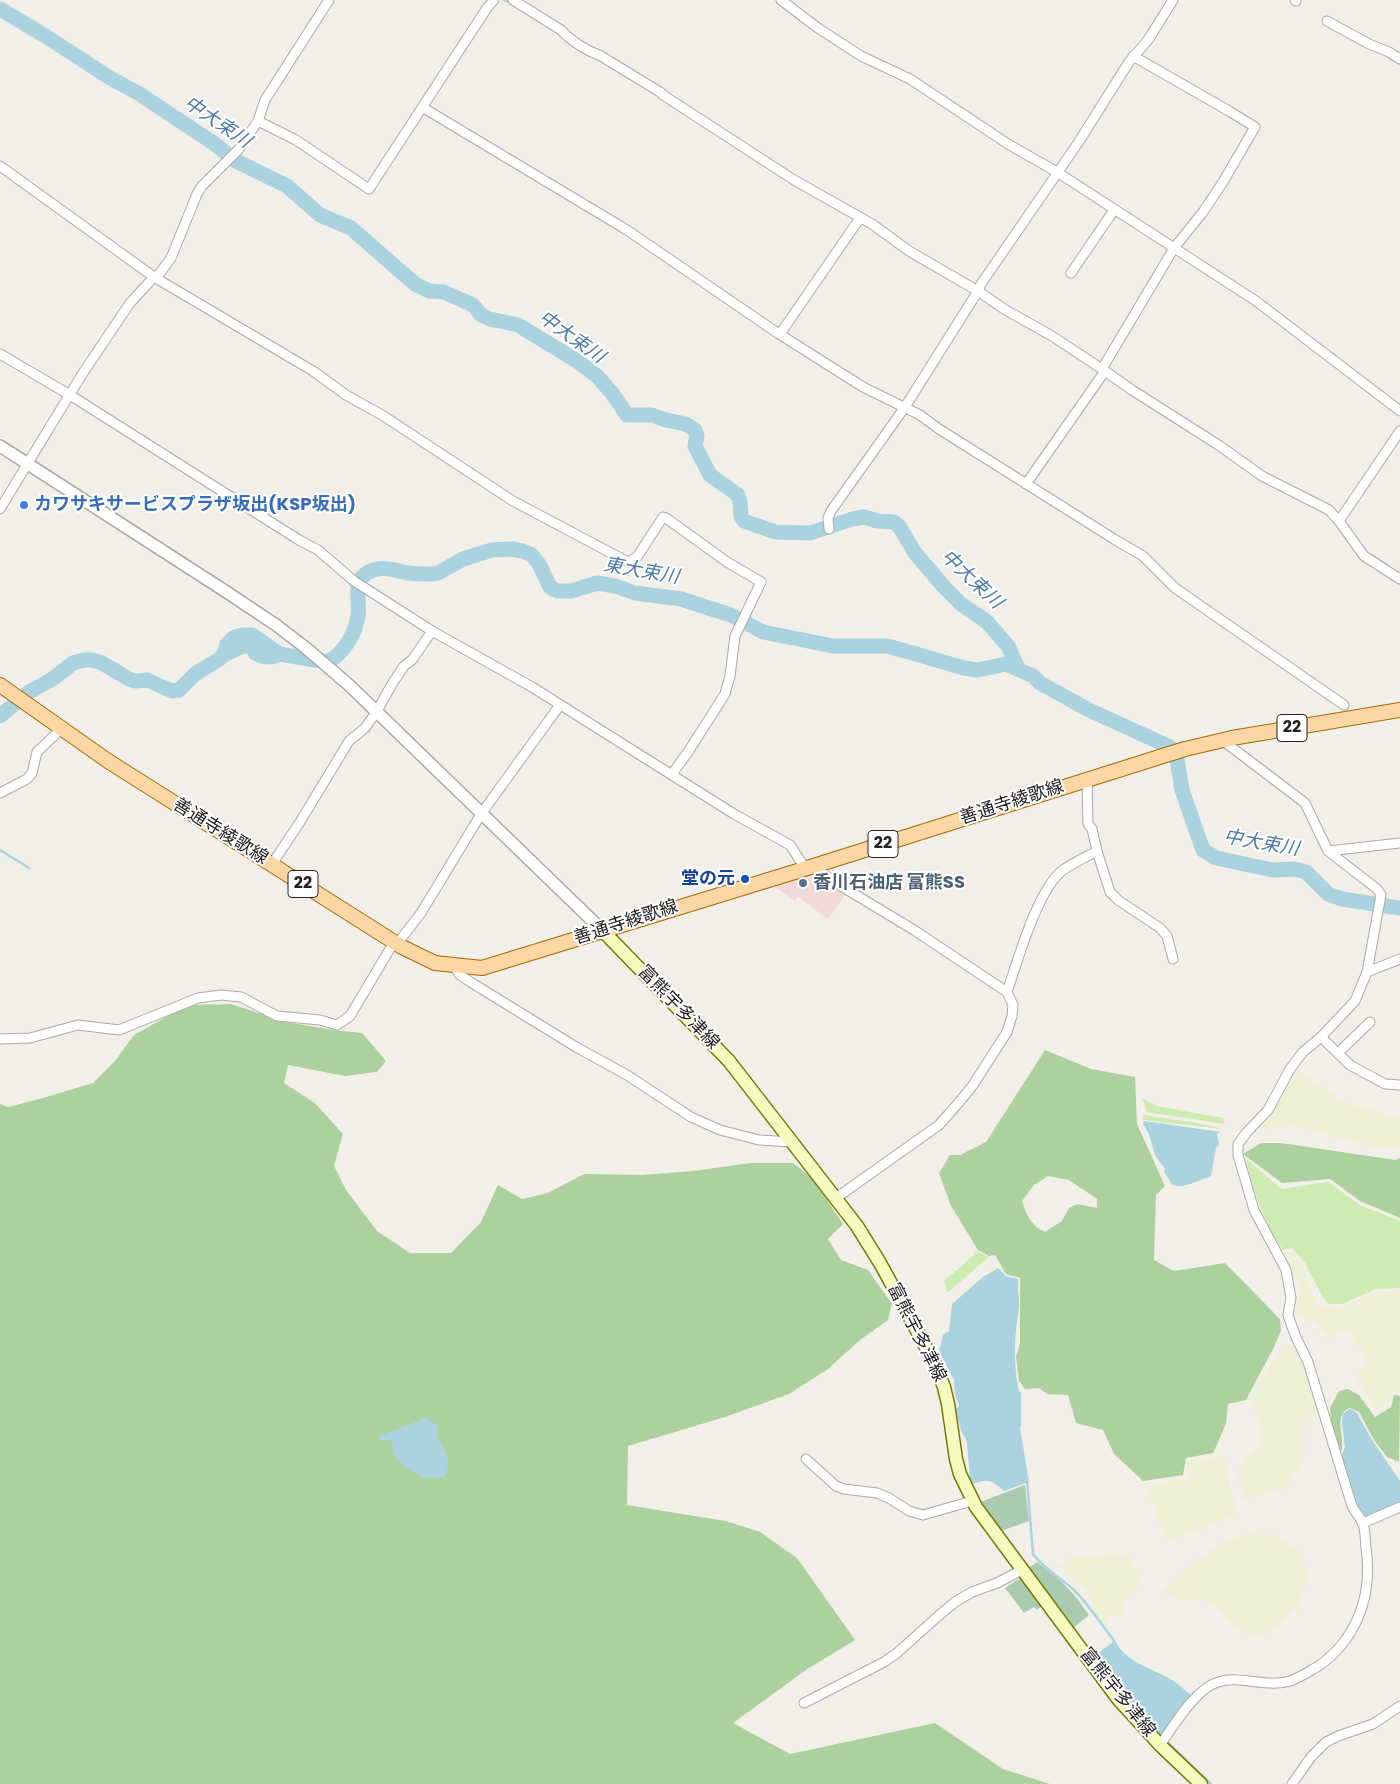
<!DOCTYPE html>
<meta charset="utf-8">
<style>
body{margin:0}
canvas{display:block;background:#f2efe9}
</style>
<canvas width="1400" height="1784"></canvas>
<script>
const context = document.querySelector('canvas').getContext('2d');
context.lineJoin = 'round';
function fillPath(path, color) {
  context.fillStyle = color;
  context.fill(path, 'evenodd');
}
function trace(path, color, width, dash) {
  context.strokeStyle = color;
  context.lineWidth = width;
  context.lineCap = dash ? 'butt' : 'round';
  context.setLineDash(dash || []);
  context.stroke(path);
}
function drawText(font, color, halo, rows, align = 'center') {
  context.font = font + ' Poppins,"Noto Sans JP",sans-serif';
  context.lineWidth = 4;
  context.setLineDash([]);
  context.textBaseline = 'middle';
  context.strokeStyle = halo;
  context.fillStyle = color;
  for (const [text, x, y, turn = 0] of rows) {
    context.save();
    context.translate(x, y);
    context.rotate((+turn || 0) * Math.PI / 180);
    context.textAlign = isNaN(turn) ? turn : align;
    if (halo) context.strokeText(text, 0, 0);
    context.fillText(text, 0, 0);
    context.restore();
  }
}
fillPath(new Path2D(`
 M813,871l33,23 -18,25 -30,-22 -3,4 -24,-16z`), '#f2dad9');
fillPath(new Path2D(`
 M1297,1070l47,32 44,13 12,2v30l-5,2h-16l-81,-23 -40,3z
 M1292,1251l11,15 7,25 12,15 20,1 34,-15 24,-1v102l-8,-1 -3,11 -13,9 -21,-37 13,-11 -20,-34 -19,8 -19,-19 -13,-2 -2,-13 6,-9 -4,-15 -13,-28z
 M1294,1343l19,51 5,20 -13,5 -1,41 -18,27 -42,13 -7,-30 25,-28 -2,-17 -9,-29 32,-51z
 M1224,1457l11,50 -1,7 -6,4 -59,22 -4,-2 -18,-52 41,-8v-18z
 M1249,1534l24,1 30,18 5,24 -4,15 -6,16 -18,16 -17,10 -15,1 -13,-9 -21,-22 -15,-5 -24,1 -13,-9 36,-32 31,-20z
 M1125,1553l17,28 -14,15 -7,20 -11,-3 -6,11 -11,-12 2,-8 -11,-15 -26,-22 14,-10z`), '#eef0d5');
fillPath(new Path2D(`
 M1142,1098l14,8 67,12 2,6 -78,-12z
 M1144,1115l58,9 20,5 -79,-9z
 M1246,1159l36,30 46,-7 32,23 40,16v67l-24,1 -34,15h-13l-7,-8 -17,-33 -13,-15 -9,2c-19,-27 -30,-60 -37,-91z
 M976,1251l13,6 -42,36 -3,-12 29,-25z`), '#cdebb0');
fillPath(new Path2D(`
 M231,1004l55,18 47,8 29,3 24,28 -9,11 -32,4 -57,-11 -4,18 31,20 28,31 -9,32 12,24 31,41 33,22h41l30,-31 17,-37 24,14 26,-6 36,-19 58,1 51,-4 58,-8h42l20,16 30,45 -15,15 13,21 27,10 24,34 -4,16 -28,20 -32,29 -39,25 -64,23 -97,29 -1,59 99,16 34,11 37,26 58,82 -49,30 -73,53 57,31 145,-31 68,46 47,15h-1050v-680l8,3 35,-9 50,-15 22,-22 19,-26 53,-30z
 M1045,1050l46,19 44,8 2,47 28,62 -9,9 -2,65 20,11 51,-8 55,56 1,12 -7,16 -28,53 -18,4 -2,20 -13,29 -27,5 -3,17 -40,6 -29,-27 -11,-24 -27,-7 -8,-28 -21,-1 -8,-6 -14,1 -6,-8 -3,-24 4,-14v-65l-14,-4 -11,-19 -6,1 -11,-6 -27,-44 -12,-33 11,-18h10l26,-13zM1048,1176l21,4 28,19v9l-19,-4 -9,4 -7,13 -17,11c-13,-5 -19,-18 -23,-31l12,-16z
 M1261,1143h20l114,17 5,-2v60l-40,-17 -30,-22 -48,4 -39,-29z
 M1348,1389l11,6 16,22 16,-10 3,-12 6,1 -1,66 -12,-5 -13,-17 -15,-28 -9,-4c-19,6 -2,34 -10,46l-9,-32 -1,-14 9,-17z`), '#add19e');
fillPath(new Path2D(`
 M1025,1485l4,36 -28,10 -21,-29z
 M1037,1562c23,17 36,29 52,53l-15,12 -45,-59z
 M1022,1577l20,29 -5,4 -3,-3 -10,6 -19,-25z`), '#aacbaf');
fillPath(new Path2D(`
 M1144,1121l77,11 -4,2 2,11 -3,3 -5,28c-12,4 -27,13 -39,9l-8,-14 1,-2 -10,-14 -6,-21 -6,-10z
 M998,1268l8,8 12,3c1,5 0,8 0,12 2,10 1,20 -1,30 -3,23 -3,48 2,70l2,1v34l-1,2 9,54 -25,9c-12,-11 -17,-13 -31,-7l-3,-5 -3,-37 -6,-12 -5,-20 3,-5 -4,-10 -1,-15 -15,-29 4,-16 6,-4 3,-27 31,-27z
 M1349,1409l4,1 4,3 15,27 28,41v23l-33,13 -9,-6 -17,-54 4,-10 -3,-24 1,-9z
 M427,1418l12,9 -3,8c9,15 18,26 8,42l-20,1 -18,-10 -13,-14 -2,-14h-12v-4z
 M1113,1642h3c9,20 38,27 56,38 6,4 13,10 19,15l-31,42 -27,-30 -40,-50z`), '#aad3df');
trace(new Path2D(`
 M504,0l8,4
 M912,258l37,21
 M1371,555l16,10 4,4
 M0,850l29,18
 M1027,1480l6,74c11,15 28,24 41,36 14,14 27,34 39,49l2,5
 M1165,1740l46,44`), '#aad3df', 2.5);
trace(new Path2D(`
 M0,9l47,28 63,41 28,15 77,51 19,16 53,26 33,29 31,13 64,56 14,7 15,1 29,13 8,10 9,4 28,6 59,36 20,15 15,17 15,22h25l14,5 20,4 9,6 2,5 -2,11 15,29 28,20 2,6 1,15 3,5 31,11 35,1 42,-14 12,-2 13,4 17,1 5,4 16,27 30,35 16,16 25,17 22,25 10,22
 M224,655l14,-7 12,-3 3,2 2,6c8,4 15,6 24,1
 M0,716l29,-24 25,-14 19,-15 11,-3h8l10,3 27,16 6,2 12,-1 25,11 7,-1 16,-16 23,-14 6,-5 3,-11 6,-6 8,-3h11l27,19 48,8c17,-8 28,-28 31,-46 3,-21 -10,-39 19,-47 11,-2 20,2 31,4 9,1 21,2 30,0l25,-14 29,-9 19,-1 12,2 9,4 7,9 11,23 7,4h14l26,-8 18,3 20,7 46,6 50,16 32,17 70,14h55l76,22 14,2 28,-6 27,12 7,7 49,27 79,36 8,7 6,37 21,60 13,8 57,12 21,-1 12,3 22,22 14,5 58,9`), '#aad3df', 15);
const minor = new Path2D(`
 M513,0l48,30c10,11 26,21 40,26l59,36 3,3 131,85 78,44 37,27 69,40 3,-7 97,-141 51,-81 19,-22 25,-40
 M781,0l37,28 43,28 49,23 98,65 49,28 199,129 144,110
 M1295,0l1,1
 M1327,21l42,23 20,8 11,7
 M422,107l205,123 149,102 87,55 57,28 19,14 175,110 29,17 32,32 169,117
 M258,121l38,19 73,49 118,-181 7,-8
 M0,166l154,111 159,94 33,24 36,20 131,86 115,61 9,-5 26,-40 3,1 61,44 34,20 -26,54 -5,40 -5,18 -37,58 -16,22
 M1071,273l43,-63
 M780,334l80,-116
 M0,354l70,41 229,145 19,10 36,31 78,50 100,56 202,127 56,31 15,23
 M1102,369l72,-121 29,-36 20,-30 32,-55 -26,-16 -96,-55
 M1026,484l79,-113
 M0,509l81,-133 49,-73 24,-26 6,-4 11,-15 26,-64 5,-8 37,-37 19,-28 7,-21 64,-100
 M1339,521l61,-90
 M829,529l-1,-11 3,-7 74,-104 73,-116 26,18 48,27 50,33 30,21 88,56 42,30 67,34 10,11 25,35 36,23
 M1087,779l1,45 4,5 5,22 13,41 8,8 42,28 7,8 6,23
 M0,793l27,-14 5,-6 5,-21 24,-23
 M1328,851l72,-8
 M272,864l28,-42 49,-81 16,-13 12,-17 15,-27 12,-18 8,-6 20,-29
 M812,866l29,20 73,44 93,62 6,13 -1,11 -5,16 -34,53 -12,15 -22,25 -103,73
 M397,944l24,-31 60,-99 79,-109
 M454,966l6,9 12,8 104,64 51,28 64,42 29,13 39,10 34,2
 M1367,972l33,-13
 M1007,992c11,-32 30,-102 56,-122 10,-7 23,-13 34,-19
 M1321,1037l29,28 35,19 15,1
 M0,1039l30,-1 48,-13 41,5 79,-32 23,-3 20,2 36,19 43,4 17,5 13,-9 44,-74
 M1338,1053l32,-31
 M806,1459l30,27 8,3 33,4 12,5 20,13 14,4 49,-14
 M1363,1523l37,-16
 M804,1703l80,-41 13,-9 39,-35 19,-16 17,-10 25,-9 25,-13
 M1160,1745c14,-19 35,-56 58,-63 22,-7 49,6 72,-1 9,-3 18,-9 27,-14 40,-27 56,-72 49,-119 -1,-8 0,-19 -4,-26 -2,-5 -7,-10 -10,-16l-44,-144 -13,-27 -7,-20 3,-17 -5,-28 -32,-60 -16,-55v-11l9,-12 21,-22 22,-41 13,-17 18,-15 34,-36 12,-29 14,-77 -4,-6 -49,-38 -23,-48 -83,-63
 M1292,1784l19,-27 15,-15 12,-6 35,-12 27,-18`);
const tertiary = new Path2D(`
 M0,446l225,145 51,34 30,23 44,38 252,244`);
const secondary = new Path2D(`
 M602,930l127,131 128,165 23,37 54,99 10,25 4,17 8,55 4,15 16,33 142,192 42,46 41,39`);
const primary = new Path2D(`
 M0,685l108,76 294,186 33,16 47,5 319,-98 384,-121 47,-11 168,-28`);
trace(minor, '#a9a9a9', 11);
trace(tertiary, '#a9a9a9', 14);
trace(secondary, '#707d05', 15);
trace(primary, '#a06b00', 16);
trace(minor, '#fff', 9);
trace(tertiary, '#fff', 11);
trace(secondary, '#f7fabf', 12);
trace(primary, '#fcd6a4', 14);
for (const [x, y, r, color] of [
 [24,505,5,"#3f7fe0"],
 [745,879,5,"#1a4fb4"],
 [803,883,5,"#5c6f8a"]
]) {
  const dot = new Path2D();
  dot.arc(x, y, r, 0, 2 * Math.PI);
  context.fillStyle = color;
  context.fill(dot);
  trace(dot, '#fff', 2);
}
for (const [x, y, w] of [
 [1292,728,30],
 [883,844,30],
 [303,884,30]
]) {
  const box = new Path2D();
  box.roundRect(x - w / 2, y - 13.5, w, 27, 4);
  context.fillStyle = '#fff';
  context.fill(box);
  trace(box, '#222', 1);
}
drawText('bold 16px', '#222', null, [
 ["22",1292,728],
 ["22",883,844],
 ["22",303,884]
]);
drawText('bold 18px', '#366cbe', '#fff', [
 ["カワサキサービスプラザ坂出(KSP坂出)",34,505]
], 'left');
drawText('18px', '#222', '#fff', [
 ["善通寺綾歌線",1012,803,-18],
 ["善通寺綾歌線",220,832,32],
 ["善通寺綾歌線",626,923,-18],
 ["富熊宇多津線",678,1008,46],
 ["富熊宇多津線",916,1333,63],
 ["富熊宇多津線",1117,1693,51]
]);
drawText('bold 18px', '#164399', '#fff', [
 ["堂の元",735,879]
], 'right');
drawText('bold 18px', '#4e5e75', '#fff', [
 ["香川石油店 富熊SS",813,883]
], 'left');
drawText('italic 19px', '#4a7aab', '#fff', [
 ["中大束川",217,123,34],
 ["中大束川",571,338,35],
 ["東大束川",641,572,10],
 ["中大束川",971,580,43],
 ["中大束川",1261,844,10]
]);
</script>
